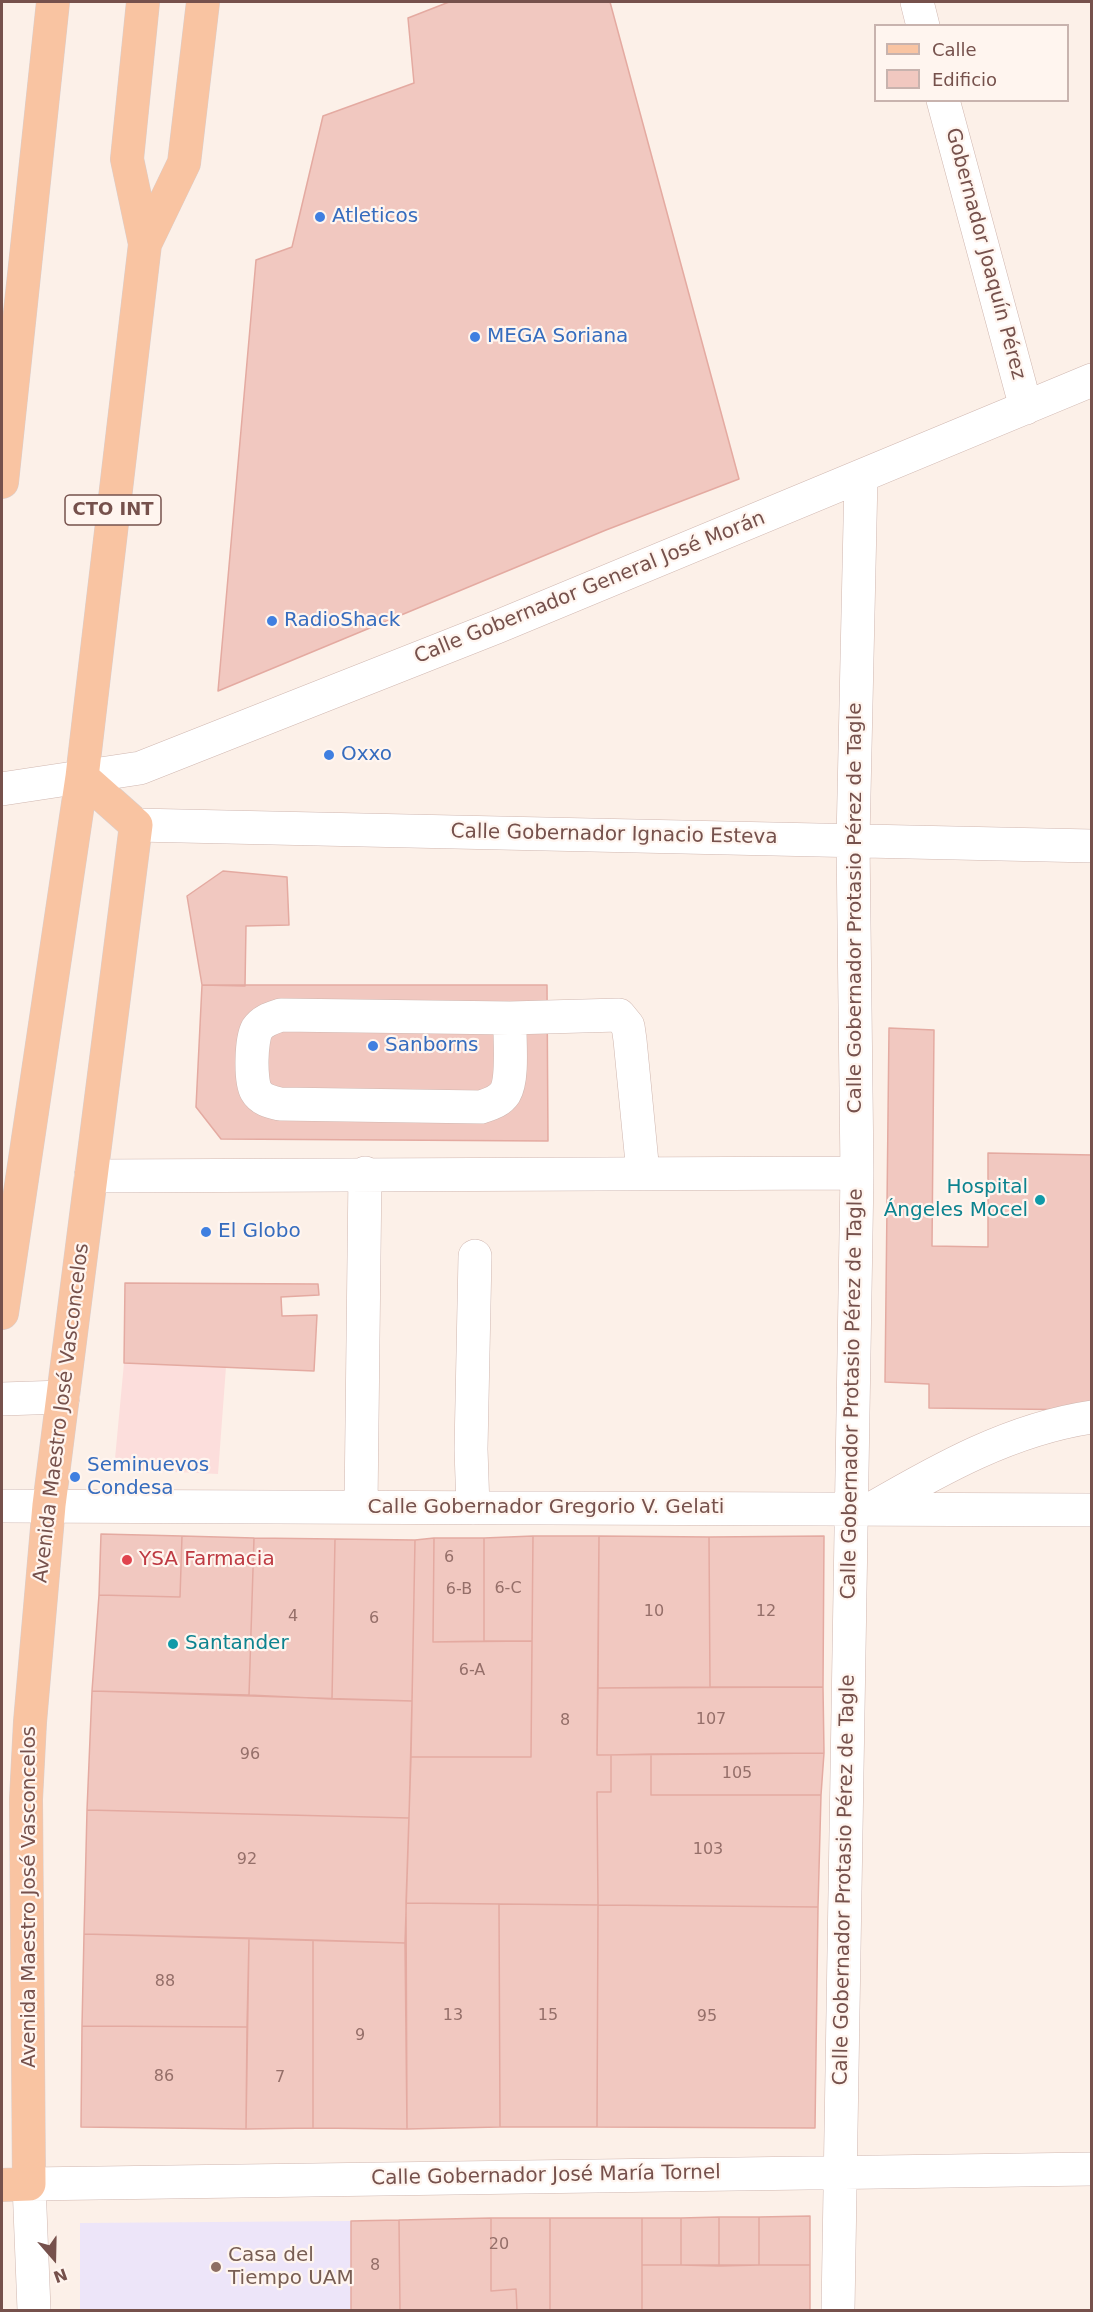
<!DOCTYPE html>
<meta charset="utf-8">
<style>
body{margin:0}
#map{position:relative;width:1093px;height:2312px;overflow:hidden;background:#fcf0e8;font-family:"DejaVu Sans",sans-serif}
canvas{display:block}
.frame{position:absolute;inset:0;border:3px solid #76514c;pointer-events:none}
.legend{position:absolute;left:874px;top:24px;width:195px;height:78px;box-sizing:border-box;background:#fff5ef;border:2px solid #c8b3ae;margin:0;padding:8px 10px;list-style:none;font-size:18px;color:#76514c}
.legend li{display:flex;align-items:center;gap:12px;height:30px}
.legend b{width:30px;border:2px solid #c8b3ae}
.north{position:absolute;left:24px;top:2228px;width:60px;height:60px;-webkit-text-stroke:4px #fff5ef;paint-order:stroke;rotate:160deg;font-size:16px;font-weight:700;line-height:24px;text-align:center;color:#76514c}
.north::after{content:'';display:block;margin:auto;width:21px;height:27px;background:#76514c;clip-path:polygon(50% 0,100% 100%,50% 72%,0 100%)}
</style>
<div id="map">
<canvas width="1093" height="2312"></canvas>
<div class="frame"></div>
<ul class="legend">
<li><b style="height:8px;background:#f9c4a2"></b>Calle</li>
<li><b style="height:16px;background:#f1c8c0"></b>Edificio</li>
</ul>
<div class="north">N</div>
</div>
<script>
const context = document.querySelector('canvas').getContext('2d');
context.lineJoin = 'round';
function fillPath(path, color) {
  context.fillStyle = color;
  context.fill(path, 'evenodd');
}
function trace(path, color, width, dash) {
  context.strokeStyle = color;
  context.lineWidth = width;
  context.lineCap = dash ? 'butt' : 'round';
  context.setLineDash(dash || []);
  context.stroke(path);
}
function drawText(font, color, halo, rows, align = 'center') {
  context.font = font + ' "DejaVu Sans",sans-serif';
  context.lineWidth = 4.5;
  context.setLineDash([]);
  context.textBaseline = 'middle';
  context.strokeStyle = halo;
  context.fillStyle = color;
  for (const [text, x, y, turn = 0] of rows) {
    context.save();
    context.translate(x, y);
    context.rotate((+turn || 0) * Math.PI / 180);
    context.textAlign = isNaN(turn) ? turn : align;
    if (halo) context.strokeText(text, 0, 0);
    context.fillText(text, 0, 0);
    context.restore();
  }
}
fillPath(new Path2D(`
 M124,1363l102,4 -8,107 -104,-5z`), '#fcdedc');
fillPath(new Path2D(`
 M351,2221v89h-271v-87z`), '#ede5f9');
const building = new Path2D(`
 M449,2h161l129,477 -133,51 -388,161 38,-431 36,-13 31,-131 91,-33 -6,-65z
 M223,871l64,6 2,48 -43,1 -1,60 -43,-1 -15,-89z
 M202,985h345l1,156 -327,-2 -25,-32z
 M889,1028l45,2 -2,216 56,1v-94l104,2v255l-163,-2v-24l-44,-2z
 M125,1283l193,1 1,11 -38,2 1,19 35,-1 -3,56 -190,-8z
 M101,1534l81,2 -2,61 -81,-2z
 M182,1536l72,2 -5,157 -157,-4 7,-96 81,2z
 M533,1536h66l-2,219h14v37h-14l1,113 -192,-2 5,-146h120z
 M533,1536l-1,105h-48v-103z
 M599,1536l110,1 1,150 -112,1z
 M824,1536l-1,151h-113l-1,-150z
 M254,1538l81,1 -3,160 -83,-4z
 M434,1538h50v103l-51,1z
 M434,1538l-1,104 99,-1 -1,116h-120l4,-217z
 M335,1539l80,1 -3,161 -80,-2z
 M823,1687l1,66 -227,2 1,-67z
 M92,1691l320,10 -3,117 -322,-8z
 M824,1753l-3,42h-170v-41z
 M651,1754v41h170l-3,112 -220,-2 -1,-113h14v-37z
 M87,1810l322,8 -4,125 -321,-9z
 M406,1903l93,1 1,223 -93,2z
 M499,1904l99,1 -1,222h-97z
 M598,1905l220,2 -3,221 -218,-1z
 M84,1934l165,4 -2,89 -165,-1z
 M249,1938l64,2v188l-67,1z
 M313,1940l92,3 2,186 -94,-1z
 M82,2026l165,1 -1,102 -165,-2z
 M810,2216v49h-51v-48z
 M719,2217h40v48l-40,1z
 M719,2217v49l-38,-1v-47z
 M491,2218h59v92h-33l-1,-21 -25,2z
 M491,2218v73l25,-2 1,21h-117l-1,-90z
 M550,2218h92v92h-92z
 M642,2218h39v47h-39z
 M399,2220l1,90h-49v-89z
 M642,2265h168v45h-168z`);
fillPath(building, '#f1c8c0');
trace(building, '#e4aaa1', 1.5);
const minor = new Path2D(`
 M917,2l6,24
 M943,100l83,308
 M2,789l138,-21 357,-141 595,-247
 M136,825l956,21
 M510,1018c-1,18 4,60 -5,75 -6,9 -15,11 -24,14l-201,-3c-9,-2 -19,-4 -24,-13 -6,-11 -5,-51 1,-62 6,-9 15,-11 24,-14l229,3 109,-3 9,11 2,14 13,133
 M91,1176l766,-3
 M2,1399l61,-2
 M2,1506l1090,4
 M361,1506l4,-333
 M473,1508l-2,-59 4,-193
 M871,1509c69,-40 140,-80 221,-92
 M34,2310l-5,-126 1063,-15
 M838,2310l19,-1137 -4,-333 8,-363`);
const major = new Path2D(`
 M145,244l39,-81 19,-161
 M2,482l51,-480
 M2,1313l80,-536 63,-533 -18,-85 16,-157
 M2,2185l27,-1 -3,-385 4,-77 19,-217 87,-680 -54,-48`);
trace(minor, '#d0b7b0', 34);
trace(major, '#d9cecd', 34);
trace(minor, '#fff', 33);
trace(major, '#f9c4a2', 33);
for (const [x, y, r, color] of [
 [320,217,6,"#3f7fe0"],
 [475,337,6,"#3f7fe0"],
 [272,621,6,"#3f7fe0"],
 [329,755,6,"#3f7fe0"],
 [373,1046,6,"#3f7fe0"],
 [1040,1200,6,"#0f9aa8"],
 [206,1232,6,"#3f7fe0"],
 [75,1477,6,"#3f7fe0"],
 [127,1560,6,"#e0444e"],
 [173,1644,6,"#0f9aa8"],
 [216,2267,6,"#8d6e63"]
]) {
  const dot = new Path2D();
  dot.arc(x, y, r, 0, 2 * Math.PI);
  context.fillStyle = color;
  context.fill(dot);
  trace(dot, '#fff5ef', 2);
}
drawText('16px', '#956f69', null, [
 ["6",449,1558],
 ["6-C",508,1589],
 ["6-B",459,1590],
 ["10",654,1612],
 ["12",766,1612],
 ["4",293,1617],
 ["6",374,1619],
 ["6-A",472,1671],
 ["107",711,1720],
 ["8",565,1721],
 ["96",250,1755],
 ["105",737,1774],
 ["103",708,1850],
 ["92",247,1860],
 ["88",165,1982],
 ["13",453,2016],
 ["15",548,2016],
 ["95",707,2017],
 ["9",360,2036],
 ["86",164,2077],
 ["7",280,2078],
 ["20",499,2245],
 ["8",375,2266]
]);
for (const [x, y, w] of [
 [113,510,96]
]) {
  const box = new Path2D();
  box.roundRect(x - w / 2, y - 15, w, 30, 4.5);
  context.fillStyle = '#fff5ef';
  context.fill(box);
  trace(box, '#76514c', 1.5);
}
drawText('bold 18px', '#76514c', null, [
 ["CTO INT",113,510]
]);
drawText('20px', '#366cbe', '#fff5ef', [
 ["Atleticos",332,217],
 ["MEGA Soriana",487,337],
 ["RadioShack",284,621],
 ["Oxxo",341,755],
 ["Sanborns",385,1046],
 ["El Globo",218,1232],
 ["Seminuevos",87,1466],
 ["Condesa",87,1489]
], 'left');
drawText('20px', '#76514c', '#fff5ef', [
 ["Gobernador Joaquín Pérez",985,254,75],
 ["Calle Gobernador General José Morán",590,588,-22],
 ["Calle Gobernador Ignacio Esteva",614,835,1],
 ["Calle Gobernador Protasio Pérez de Tagle",856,908,-90],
 ["Calle Gobernador Protasio Pérez de Tagle",853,1394,-89],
 ["Avenida Maestro José Vasconcelos",62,1413,-83],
 ["Calle Gobernador Gregorio V. Gelati",546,1508],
 ["Calle Gobernador Protasio Pérez de Tagle",845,1880,-89],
 ["Avenida Maestro José Vasconcelos",30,1897,-90],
 ["Calle Gobernador José María Tornel",546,2176,-1]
]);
drawText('20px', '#0d838f', '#fff5ef', [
 ["Hospital",1028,1188],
 ["Ángeles Mocel",1028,1211],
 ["Santander",185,1644,"left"]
], 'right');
drawText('20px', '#be3a42', '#fff5ef', [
 ["YSA Farmacia",139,1560]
], 'left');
drawText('20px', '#785e54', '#fff5ef', [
 ["Casa del",228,2256],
 ["Tiempo UAM",228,2279]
], 'left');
</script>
